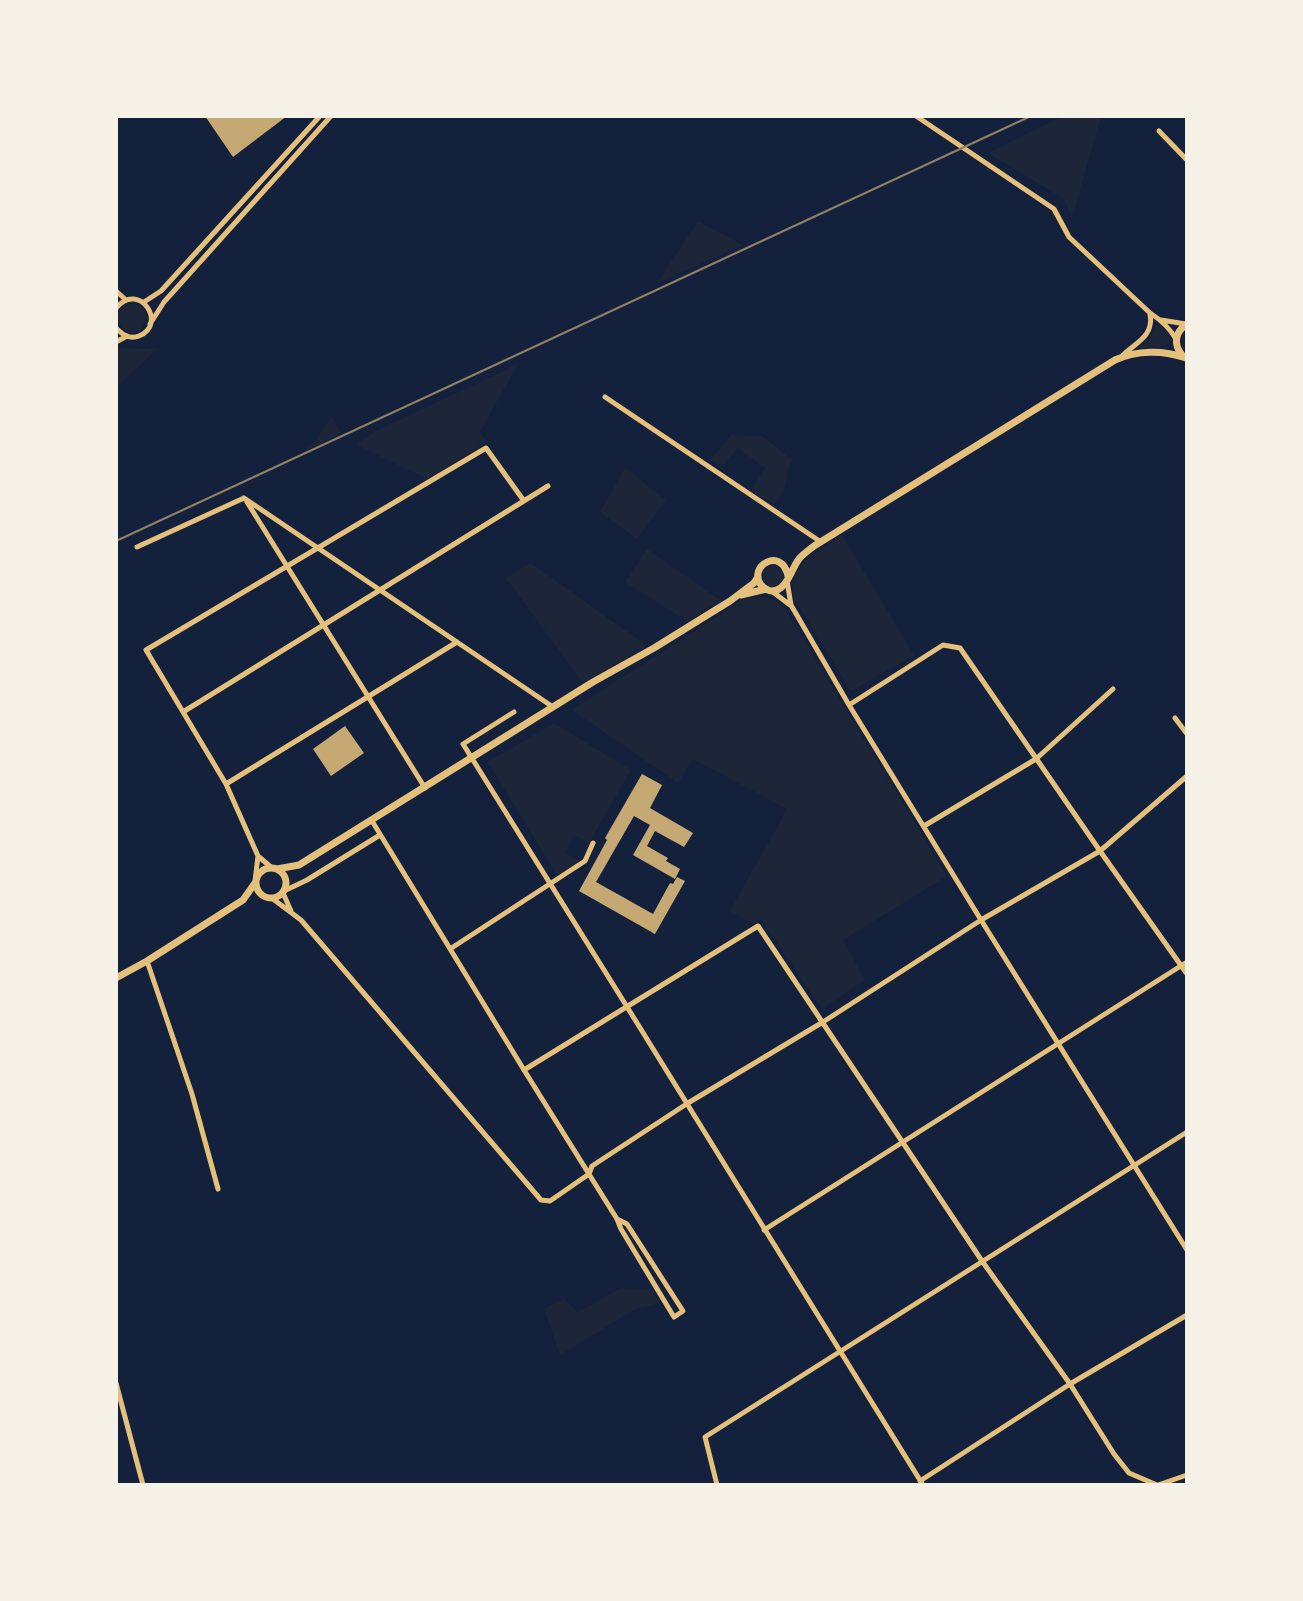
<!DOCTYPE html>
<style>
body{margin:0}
#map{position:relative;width:1303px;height:1601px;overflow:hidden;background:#14213d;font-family:Lora,serif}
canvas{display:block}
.frame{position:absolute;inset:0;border:118px solid #f6f1e7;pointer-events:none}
</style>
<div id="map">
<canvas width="1303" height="1601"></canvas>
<div class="frame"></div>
</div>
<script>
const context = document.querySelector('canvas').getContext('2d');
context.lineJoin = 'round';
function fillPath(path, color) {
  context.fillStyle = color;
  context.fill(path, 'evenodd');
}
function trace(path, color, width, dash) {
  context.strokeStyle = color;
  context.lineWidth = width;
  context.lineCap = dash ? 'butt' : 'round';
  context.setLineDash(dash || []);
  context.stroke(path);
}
fillPath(new Path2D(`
 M1063,116h38l-29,102 -8,-19 -76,-46z
 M698,221l45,24 -86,38z
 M118 318a14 14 0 1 1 28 0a14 14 0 1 1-28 0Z
 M1156,325c8,2 15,8 14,17 -8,7 -21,8 -31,6l12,-10z
 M121,348l36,1 -41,39v-37z
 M518,364l-38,68 7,10 -60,37 -72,-35 23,-14z
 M331,417l11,16 -40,19 15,-13z
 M731,435l31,1 29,23 -7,31 -10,15 -23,-15 14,-22 -27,-20 -17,20 -11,-8z
 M625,468l41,32 -29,39 -37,-27z
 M842,535l72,120 -63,36 -57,-93c-6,-35 24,-46 48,-63z
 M647,549l73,51 -33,21 -62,-39z
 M531,563l116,83 -64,37 -77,-105z
 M763 577a10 10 0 1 1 20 0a10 10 0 1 1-20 0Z
 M763,597l11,2 12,11 161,266 -104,64 22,40 -43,29 -61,-90 -8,5 -23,-13 57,-102 -94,-50 -15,24 -106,-73 172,-111z
 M554,723l77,47 -42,73 -15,-8 -9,18 15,8 -23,14 -69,-113z
 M620,1288l32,1 8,13 -7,3 -16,3 -77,47 -16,-46 20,-10 14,14z`), '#1d2539');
fillPath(new Path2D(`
 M205,116h82l-54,41z
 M345,726l19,27 -33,23 -18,-27z
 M642,774l20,11 -12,23 43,25 -9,14 -29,-16 -8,15 21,12 -2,3 14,8 -5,10 -42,-24 17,-30 -16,-9 -38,66 57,32 17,-31 3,1 4,-7 8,4 -30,53 -76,-43 28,-51 -2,-2z`), '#c6a872');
trace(new Path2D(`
 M916,116l138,93 15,28 81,76c11,7 19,14 26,26
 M1159,131l28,29
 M116,291l10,9
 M144,302l17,-11 159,-175
 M116,308c24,-28 52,17 23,28 -10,4 -17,-2 -23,-8
 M1161,320l25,4
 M150,324l14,-22 167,-186
 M116,342l11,-6
 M1123,355c14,-13 31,-19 27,-41
 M605,397l216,145
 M244,498l309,209
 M247,502l178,286
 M137,547l107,-49
 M787,581l4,24 58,100 132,215 206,330
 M773,592l17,13
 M849,705l94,-60 17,3 140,203 87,123
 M183,712l365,-226
 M514,712l-51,32c155,246 306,494 460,741
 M1175,718l12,16
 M226,784l231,-142
 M372,821l152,249 93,149 4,10 53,88 9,-6 -56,-87 -10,-5
 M924,826l112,-67 77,-70
 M272,868l-14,-12 -32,-72 -80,-134 340,-202 38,53
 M255,881l3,-25
 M284,891l23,-11 73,-45
 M283,893l8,18
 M273,899l28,21 240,280 9,1 39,-27 3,-8 96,-63 135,-81 158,-102 119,-69 87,-75
 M450,949l135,-88 8,-18
 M147,961l45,133 26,95
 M524,1070l234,-144 224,335 88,123 44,70 15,19 28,12
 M764,1230l423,-268
 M116,1383l27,102
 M920,1481l150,-97 117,-69
 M717,1485l-12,-48 482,-305
 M1158,1485l29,-10`), '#e5c07b', 5);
trace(new Path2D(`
 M1182,355c-9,-11 -7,-23 5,-31
 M788,576c-6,-30 -41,-10 -27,9 3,3 7,6 11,6 15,0 19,-22 27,-32 4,-5 10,-9 15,-13l301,-186c22,-10 48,-10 71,-2
 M741,595l25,-6
 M256 883a15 15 0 1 1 30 0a15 15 0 1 1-30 0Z
 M277,869l22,-4 294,-183 61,-34 76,-47 24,-18 4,-6
 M116,978l31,-17 96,-61 12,-17`), '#e5c07b', 7);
trace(new Path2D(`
 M116,541l915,-425`), '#918062', 2);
</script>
